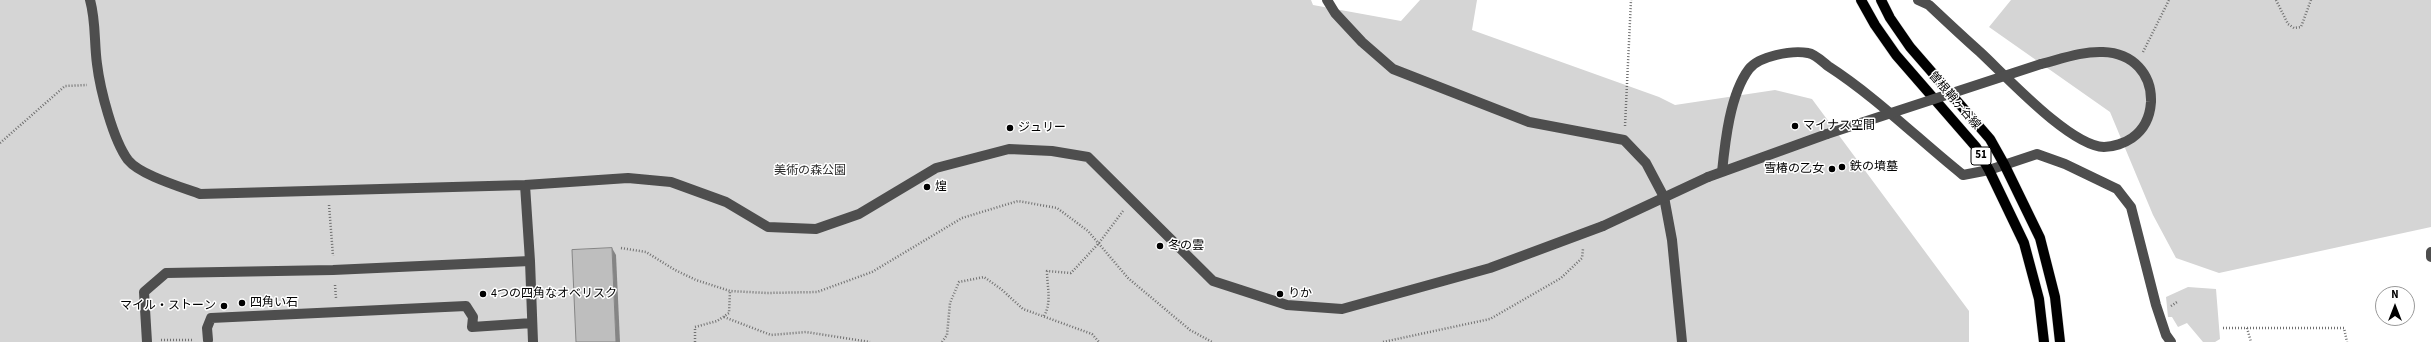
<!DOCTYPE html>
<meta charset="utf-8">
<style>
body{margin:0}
#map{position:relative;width:2431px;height:342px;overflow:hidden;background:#fff;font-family:"Source Sans 3",sans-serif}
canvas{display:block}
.north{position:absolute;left:2375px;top:286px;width:40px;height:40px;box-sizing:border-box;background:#fff;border:1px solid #999;border-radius:50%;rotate:0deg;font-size:11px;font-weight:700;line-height:16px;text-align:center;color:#000}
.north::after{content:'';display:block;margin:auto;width:14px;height:18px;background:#000;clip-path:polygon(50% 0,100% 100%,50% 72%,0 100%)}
</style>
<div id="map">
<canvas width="2431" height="342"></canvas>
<div class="north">N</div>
</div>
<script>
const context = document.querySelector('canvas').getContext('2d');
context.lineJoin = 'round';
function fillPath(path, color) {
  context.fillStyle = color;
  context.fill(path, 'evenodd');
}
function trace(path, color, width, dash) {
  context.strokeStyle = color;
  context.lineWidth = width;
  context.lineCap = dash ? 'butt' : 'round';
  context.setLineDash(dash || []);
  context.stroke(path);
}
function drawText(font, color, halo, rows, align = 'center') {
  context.font = font + ' "Source Sans 3","Noto Sans JP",sans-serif';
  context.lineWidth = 3;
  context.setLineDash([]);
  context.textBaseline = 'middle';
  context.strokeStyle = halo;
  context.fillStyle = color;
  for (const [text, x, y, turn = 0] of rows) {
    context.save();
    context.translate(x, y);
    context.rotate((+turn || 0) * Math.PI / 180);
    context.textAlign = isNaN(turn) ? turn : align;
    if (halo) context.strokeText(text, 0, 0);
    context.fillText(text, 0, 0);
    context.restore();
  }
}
fillPath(new Path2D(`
 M0,0h1311l2,5 88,16 19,-21h57l-5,30 187,67 16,8 100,-15 37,9 157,212v31h-1969z
 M2011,0h420v227l-212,46 -43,-15 -23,-43 -43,-103 -121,-85z
 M2188,287l28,2 4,50 -5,3h-12l-16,-19 -9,4 -6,-10h-4l-2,-20z`), '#d5d5d5');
const major = new Path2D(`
 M1861,0l14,25 21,30 80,92 13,23 35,73 15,56 5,43
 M1881,0l9,18 20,29 80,92 14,25 36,74 15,59 5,45`);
trace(major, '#dbdbdb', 11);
trace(new Path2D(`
 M2276,0l12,24 6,4 7,-1 10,-27
 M2143,52l26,-52
 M1625,126l6,-126
 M0,143l65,-57 22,-1
 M329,205l4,51
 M621,248l25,4 29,18 21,10 34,11 37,2 50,-1 55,-20 90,-54 56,-17 39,7 31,23 40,47 62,52 22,12
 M335,285l1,13
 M2171,306l6,-4
 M1044,316c8,-14 3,-29 3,-45l24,2 28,-30 24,-32
 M724,317l47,18 35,-3 64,10
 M2223,328h121l3,14
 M2247,328l4,14
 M161,340h33
 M695,342v-15l22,-6 12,-8 1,-22
 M942,342l5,-7 3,-32 9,-21 25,-5 17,12 22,20 69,25 7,8
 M1383,342l107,-23 71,-41 21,-20 1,-9`), '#707070', 2.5, [1, 2]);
trace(new Path2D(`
 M90,0c6,21 4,42 7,64 3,25 16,76 31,96 12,15 53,27 72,34l325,-9 103,-7 43,4 55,20 42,25 48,2 43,-15 77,-46 73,-19 43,2 36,6 125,124 74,24 55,4 148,-41 113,-42
 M1327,0l8,13 27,29 31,27 136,53 95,18 22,23 18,34 8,43 10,102
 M1918,0l11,5c17,16 34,32 51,47 26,24 90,94 124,95 9,0 21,-4 28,-9 13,-9 18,-21 19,-36 1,-28 -18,-49 -48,-50 -20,-1 -42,7 -62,12
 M1722,172c3,-30 8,-78 27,-103 10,-13 43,-19 59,-16 7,1 15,9 20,13 48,31 90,73 135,109l26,-5 48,-16 28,10 52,25 14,18 25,98 10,30 5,7
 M1708,177l119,-43
 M2431,252v5
 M530,261l3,81
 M208,340l-1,-12 4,-10 255,-12 7,11 -1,10 60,-4
 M147,342l-3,-50 22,-19 167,-3 197,-9 -5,-76`), '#4e4e4e', 10);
trace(major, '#000', 10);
trace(new Path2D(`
 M1827,134l214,-70
 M1603,226l105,-49`), '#4e4e4e', 10);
fillPath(new Path2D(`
 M612,248l4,7 4,87h-4z`), '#858585');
const building = new Path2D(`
 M612,248l4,94h-40l-4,-92z`);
fillPath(building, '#bebebe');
trace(building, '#858585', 1);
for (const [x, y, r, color] of [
 [1795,126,4,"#000"],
 [1010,128,4,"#000"],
 [1842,167,4,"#000"],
 [1832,169,4,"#000"],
 [927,187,4,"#000"],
 [1160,246,4,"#000"],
 [483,294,4,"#000"],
 [1280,294,4,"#000"],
 [242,303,4,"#000"],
 [224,306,4,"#000"]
]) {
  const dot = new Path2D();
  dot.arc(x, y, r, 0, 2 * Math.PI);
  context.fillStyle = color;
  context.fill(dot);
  trace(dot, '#fff', 1.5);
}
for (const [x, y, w] of [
 [1981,156,20]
]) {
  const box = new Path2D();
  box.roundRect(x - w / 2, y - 9, w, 18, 3);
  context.fillStyle = '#fff';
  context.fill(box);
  trace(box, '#000', 1);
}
drawText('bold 11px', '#000', null, [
 ["51",1981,156]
]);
drawText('12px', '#000', '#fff', [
 ["曽根鞘ヶ谷線",1954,101,49]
]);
drawText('12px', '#000', '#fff', [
 ["マイナス空間",1803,126],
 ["ジュリー",1018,128],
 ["鉄の墳墓",1850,167],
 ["雪椿の乙女",1824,169,"right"],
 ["煌",935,187],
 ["冬の雲",1168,246],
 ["4つの四角なオベリスク",491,294],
 ["りか",1288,294],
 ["四角い石",250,303],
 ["マイル・ストーン",216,306,"right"]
], 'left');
drawText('12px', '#2c2c2c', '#fff', [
 ["美術の森公園",810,171]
]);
</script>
